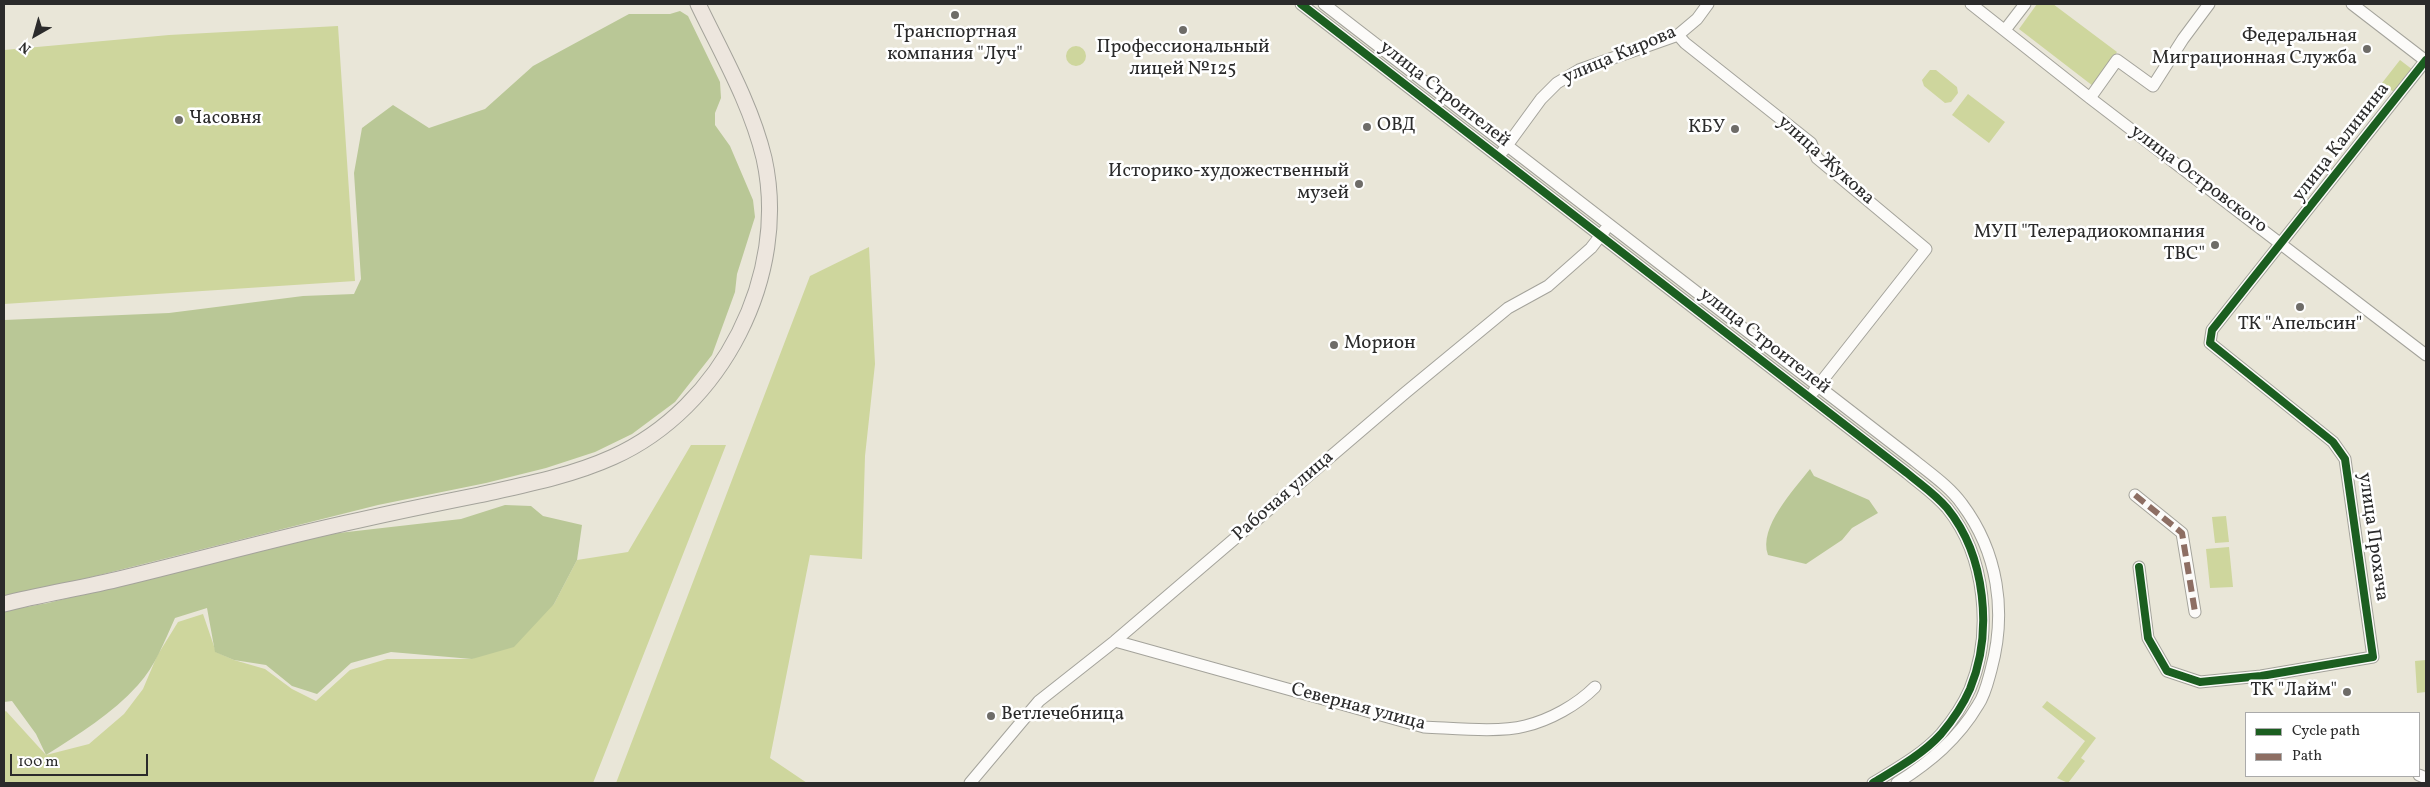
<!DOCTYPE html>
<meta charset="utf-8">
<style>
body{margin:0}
#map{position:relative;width:2430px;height:787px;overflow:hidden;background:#e9e6d8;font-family:Vollkorn,serif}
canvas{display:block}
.frame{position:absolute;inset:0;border:5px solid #2b2b2b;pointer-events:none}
.legend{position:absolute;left:2245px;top:712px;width:175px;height:65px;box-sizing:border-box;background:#fff;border:1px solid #aaa;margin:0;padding:6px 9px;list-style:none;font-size:15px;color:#2b2b2b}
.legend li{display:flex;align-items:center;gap:10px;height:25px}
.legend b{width:25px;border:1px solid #aaa}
.north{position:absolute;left:10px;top:10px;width:50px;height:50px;-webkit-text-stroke:4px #fff;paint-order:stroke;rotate:218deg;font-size:14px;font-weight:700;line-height:20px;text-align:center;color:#2b2b2b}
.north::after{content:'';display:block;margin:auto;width:18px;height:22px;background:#2b2b2b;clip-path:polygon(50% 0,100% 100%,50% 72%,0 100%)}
.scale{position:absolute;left:10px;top:754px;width:138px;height:22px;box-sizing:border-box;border:2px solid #2b2b2b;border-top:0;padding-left:6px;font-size:15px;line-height:18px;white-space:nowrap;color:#2b2b2b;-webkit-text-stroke:4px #fff;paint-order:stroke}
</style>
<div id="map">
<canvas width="2430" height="787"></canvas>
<div class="frame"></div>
<ul class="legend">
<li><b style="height:6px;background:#1b5e20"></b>Cycle path</li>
<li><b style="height:6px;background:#8d6e63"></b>Path</li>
</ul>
<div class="north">N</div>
<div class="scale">100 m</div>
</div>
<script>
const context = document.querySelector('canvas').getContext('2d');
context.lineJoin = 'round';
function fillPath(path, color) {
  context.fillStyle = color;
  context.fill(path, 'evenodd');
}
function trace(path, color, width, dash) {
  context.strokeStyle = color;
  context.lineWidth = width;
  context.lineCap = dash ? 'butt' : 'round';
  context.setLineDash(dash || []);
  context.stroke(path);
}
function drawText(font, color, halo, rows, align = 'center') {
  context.font = font + ' Vollkorn,serif';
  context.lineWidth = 5;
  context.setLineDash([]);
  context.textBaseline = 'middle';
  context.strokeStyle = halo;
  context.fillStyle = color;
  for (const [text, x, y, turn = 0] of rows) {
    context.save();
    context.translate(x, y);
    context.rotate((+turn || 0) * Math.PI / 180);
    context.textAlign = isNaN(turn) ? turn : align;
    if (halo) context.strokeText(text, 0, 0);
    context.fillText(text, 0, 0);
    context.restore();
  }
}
fillPath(new Path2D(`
 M2037,4h16l64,48 -24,34 -74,-57z
 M338,26l17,255 -351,23v-254l165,-15z
 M1066 56a10 10 0 1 1 20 0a10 10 0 1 1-20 0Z
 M2400,60l13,10 -18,23 -13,-10z
 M1930,70h6l21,17 1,6 -7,9 -6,1 -21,-17 -2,-6z
 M1968,94l37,28 -16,21 -37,-28z
 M869,247l6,117 -10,92 -3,103 -52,-4 -40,203 37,25h-191l194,-507z
 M691,445h35l-133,338h-589v-71l2,-1 40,44 43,-11 35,-30 19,-25 14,-33 21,-34 25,-8 13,38 18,8 31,9 27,20 24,12 34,-31 37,-11h85l82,-55 23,-44 51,-8z
 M2226,516l3,26 -14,1 -3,-26z
 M2229,547l4,40 -23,1 -4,-39z
 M2426,660v32l-9,1 -2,-32z
 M2047,701l49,37 -15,20 4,3 -17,22 -11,-5 28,-37 -43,-34z`), '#ced69d');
fillPath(new Path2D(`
 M680,11l8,5 32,66 1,16 -6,15v12l15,21 23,54 2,17 -18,57 -2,18 -23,63 -37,47 -43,32 -37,18 -49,16 -60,15 -108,22 -374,94v-279l165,-7 134,-17 51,-2 7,-15 -7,-106 8,-45 31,-23 36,23 56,-19 48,-43 96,-52h41z
 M1810,469l4,7 55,24 9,13 -26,15 -10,12 -36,24 -38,-9c-10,-28 26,-65 42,-86z
 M505,505l26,1 12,10 39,9 -5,35 -23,44 -40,43 -42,12 -81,-7 -40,11 -34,31 -25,-8 -26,-21 -32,-5 -19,-8 -8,-44 -32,10c-10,22 -20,49 -37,67 -26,29 -59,49 -92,70l-10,-21 -24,-33 -8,1v-91l44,-8 273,-68 140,-16z`), '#b9c796');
const minor = new Path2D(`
 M1301,4l606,469c13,11 28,21 40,35 39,48 46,125 23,181 -7,16 -18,32 -29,45 -18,20 -45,35 -68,49
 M1324,4l591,457c16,13 35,26 47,43 36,48 45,108 29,166 -3,11 -6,25 -13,35 -20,34 -48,57 -81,78
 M1971,4l119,94 336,257
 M2352,4l74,57
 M2005,30l20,-26
 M1678,35l7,8 126,100 6,15 109,91 -112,142
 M2090,98l27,-38 36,26 30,-47 26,-35
 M1503,151l38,-52 16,-16 22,-13 99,-35 19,-16 11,-15
 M2135,495l47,38 13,79
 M2139,567l9,71 19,33 33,11 61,-6 112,-19 -28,-198 -12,-17 -123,-99 2,-13 214,-270
 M1115,641l309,86c28,1 75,6 101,-1 25,-6 52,-21 70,-39
 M2419,775l7,3
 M970,783l69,-82 76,-60 290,-248 103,-85 40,-22 43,-38 14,-18`);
const major = new Path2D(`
 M4,604c39,-10 79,-16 119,-26 79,-19 157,-41 237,-58 40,-9 79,-17 119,-25 45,-10 92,-19 134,-38 109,-49 177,-182 151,-299 -13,-54 -42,-104 -66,-154`);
trace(minor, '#a4a39b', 13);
trace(major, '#a4a39b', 17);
trace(minor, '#fcfbf9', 11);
trace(major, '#ede6de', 15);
trace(new Path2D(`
 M2135,495l47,38 13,79`), '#8d6e63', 6, [12, 6]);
trace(new Path2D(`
 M1301,4l606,469c13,11 28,21 40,35 39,48 46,125 23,181 -7,16 -18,32 -29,45 -18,20 -45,35 -68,49
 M2139,567l9,71 19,33 33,11 61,-6 112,-19 -28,-198 -12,-17 -123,-99 2,-13 214,-270`), '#1b5e20', 8);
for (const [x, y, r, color] of [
 [955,15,5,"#6e6c68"],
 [1183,30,5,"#6e6c68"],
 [2367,49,5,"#6e6c68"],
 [179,120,5,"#6e6c68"],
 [1367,127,5,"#6e6c68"],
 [1735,129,5,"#6e6c68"],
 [1359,184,5,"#6e6c68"],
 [2215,245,5,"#6e6c68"],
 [2300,307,5,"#6e6c68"],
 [1334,345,5,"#6e6c68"],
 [2347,692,5,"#6e6c68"],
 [991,716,5,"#6e6c68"]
]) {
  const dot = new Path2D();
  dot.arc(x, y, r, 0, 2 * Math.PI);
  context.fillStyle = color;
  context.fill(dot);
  trace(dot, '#fff', 2);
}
drawText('19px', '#2b2b2b', '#fff', [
 ["Транспортная",955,34,"center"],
 ["компания \"Луч\"",955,56,"center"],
 ["Федеральная",2357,38],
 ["Миграционная Служба",2357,60],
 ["Профессиональный",1183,49,"center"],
 ["лицей №125",1183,71,"center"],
 ["Часовня",189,120,"left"],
 ["ОВД",1377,127,"left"],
 ["КБУ",1725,129],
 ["Историко-художественный",1349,173],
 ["музей",1349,195],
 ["МУП \"Телерадиокомпания",2205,234],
 ["ТВС\"",2205,256],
 ["ТК \"Апельсин\"",2300,326,"center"],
 ["Морион",1344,345,"left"],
 ["ТК \"Лайм\"",2337,692],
 ["Ветлечебница",1001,716,"left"]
], 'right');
drawText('19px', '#2b2b2b', '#fff', [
 ["улица Кирова",1620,56,-23],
 ["улица Строителей",1444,95,38],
 ["улица Калинина",2342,143,-52],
 ["улица Жукова",1825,161,42],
 ["улица Островского",2198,180,37],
 ["улица Строителей",1764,342,38],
 ["Рабочая улица",1284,497,-41],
 ["улица Прохача",2372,537,82],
 ["Северная улица",1358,708,15]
]);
</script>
